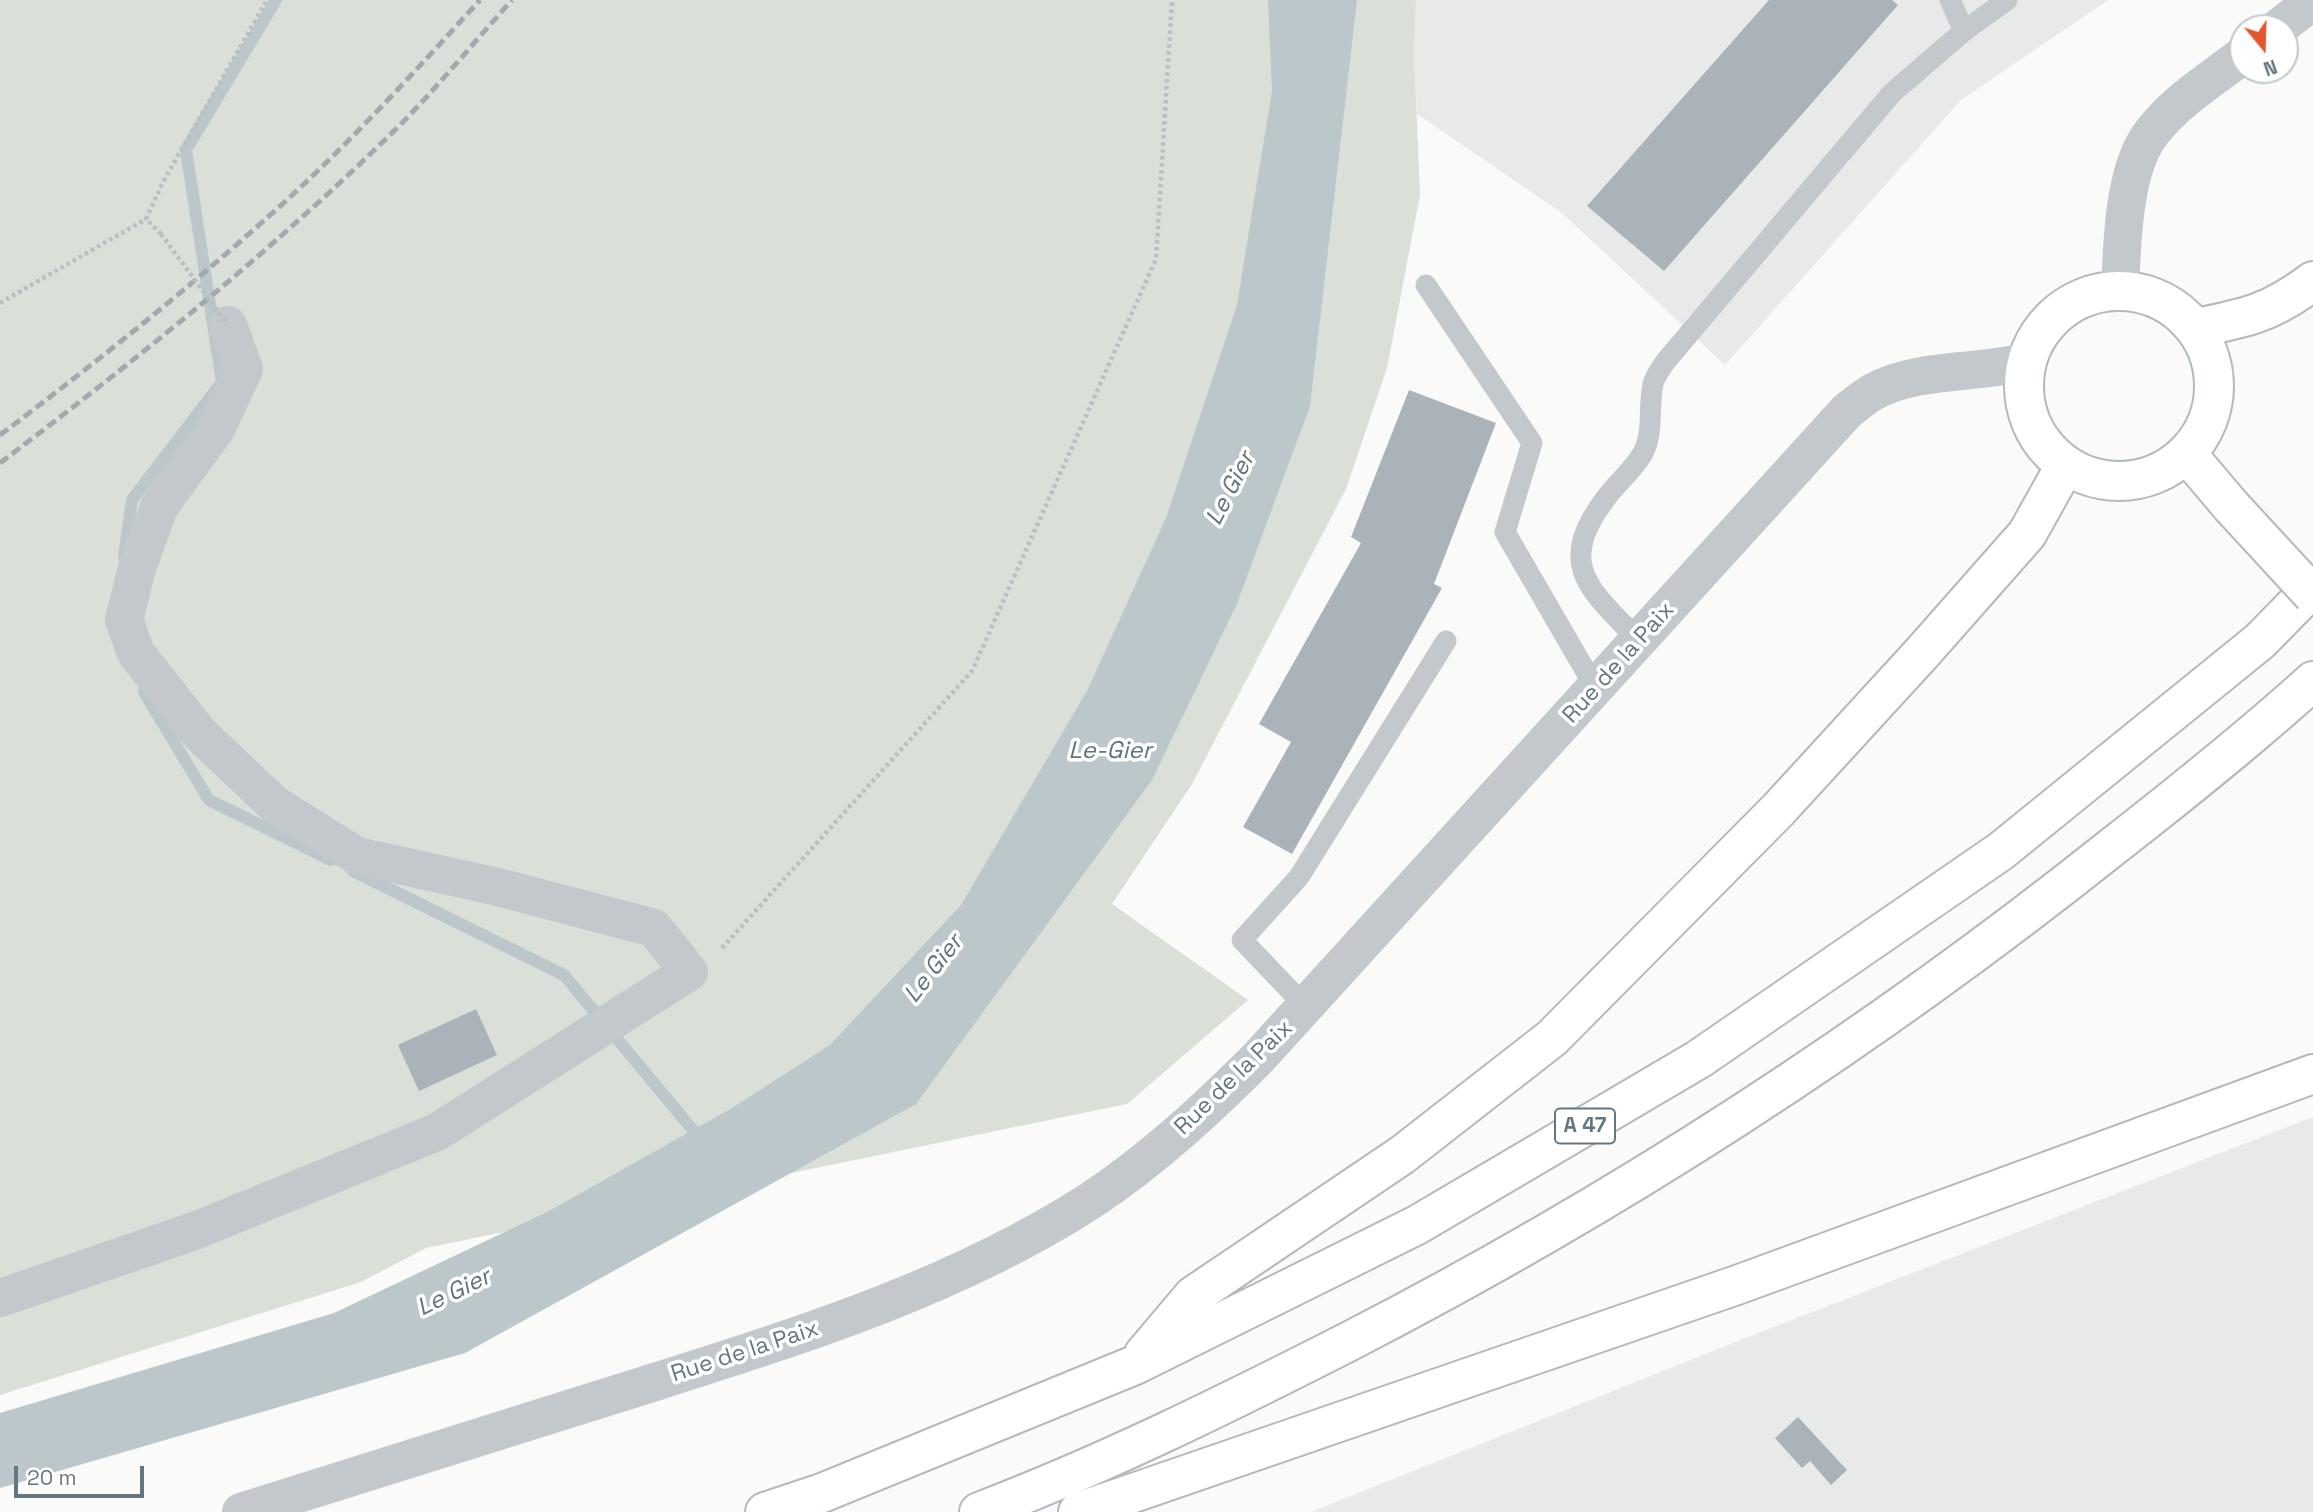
<!DOCTYPE html>
<style>
body{margin:0}
#map{position:relative;width:2313px;height:1512px;overflow:hidden;background:#fafaf8;font-family:"Space Grotesk",sans-serif}
canvas{display:block}
.north{position:absolute;left:2229px;top:14px;width:70px;height:70px;box-sizing:border-box;background:#fff;border:2px solid #c1c8cd;border-radius:50%;rotate:161deg;font-size:19px;font-weight:700;line-height:28px;text-align:center;color:#657683}
.north::after{content:'';display:block;margin:auto;width:24px;height:32px;background:#e4572e;clip-path:polygon(50% 0,100% 100%,50% 72%,0 100%)}
.scale{position:absolute;left:14px;top:1466px;width:130px;height:32px;box-sizing:border-box;border:4px solid #657683;border-top:0;padding-left:9px;font-size:21px;line-height:24px;white-space:nowrap;color:#657683;-webkit-text-stroke:5px #fff;paint-order:stroke}
</style>
<div id="map">
<canvas width="2313" height="1512"></canvas>
<div class="north">N</div>
<div class="scale">20 m</div>
</div>
<script>
const context = document.querySelector('canvas').getContext('2d');
context.lineJoin = 'round';
function fillPath(path, color) {
  context.fillStyle = color;
  context.fill(path, 'evenodd');
}
function trace(path, color, width, dash) {
  context.strokeStyle = color;
  context.lineWidth = width;
  context.lineCap = dash ? 'butt' : 'round';
  context.setLineDash(dash || []);
  context.stroke(path);
}
function drawText(font, color, halo, rows, align = 'center') {
  context.font = font + ' "Space Grotesk",sans-serif';
  context.lineWidth = 7;
  context.setLineDash([]);
  context.textBaseline = 'middle';
  context.strokeStyle = halo;
  context.fillStyle = color;
  for (const [text, x, y, turn = 0] of rows) {
    context.save();
    context.translate(x, y);
    context.rotate((+turn || 0) * Math.PI / 180);
    context.textAlign = isNaN(turn) ? turn : align;
    if (halo) context.strokeText(text, 0, 0);
    context.fillText(text, 0, 0);
    context.restore();
  }
}
fillPath(new Path2D(`
 M1416,0h692l-147,100 -236,265 -163,-152 -145,-99 -3,-60z
 M2313,1117v395h-1002l432,-173z`), '#e8e9e9');
fillPath(new Path2D(`
 M0,0h1416l-2,54 6,141 -33,173 -41,121 -154,295 -80,120 136,96 -121,104 -701,144 -65,34 -361,113z`), '#dadfd7');
fillPath(new Path2D(`
 M1268,0h89l-47,406 -74,200 -84,174 -236,324 -451,249 -465,135v-75l334,-100 215,-102 183,-103 98,-63 131,-140 126,-214 79,-173 71,-213 35,-214z`), '#bbc7cb');
trace(new Path2D(`
 M124,557l8,-57 90,-118 -36,-232 90,-150
 M144,692l65,108 122,60
 M353,871l211,104 138,166`), '#bbc7cb', 12);
fillPath(new Path2D(`
 M1769,0h123l6,5 -234,266 -77,-65z
 M1409,390l87,33 -62,161 8,4 -150,266 -49,-27 48,-85 -32,-18 102,-181 -10,-6z
 M476,1009l21,46 -78,36 -21,-46z
 M1798,1417l49,53 -16,15 -21,-24 -8,7 -27,-30z`), '#aab3b9');
const secondary = new Path2D(`
 M2024 386a95 95 0 1 1 190 0a95 95 0 1 1-190 0Z
 M2187,454l44,52`);
const highway = new Path2D(`
 M2196,328c50,-10 75,-15 117,-47
 M1144,1354l49,-58 209,-141 150,-117 227,-229 143,-156 105,-119 38,-68
 M765,1512l57,-19 313,-128 282,-140 282,-166 302,-208 259,-210 53,-54
 M979,1512c126,-48 247,-108 367,-169 274,-141 524,-303 765,-495 69,-54 137,-108 202,-167
 M1078,1512l659,-227 576,-211`);
trace(secondary, '#b3babf', 42);
trace(highway, '#b4b9bd', 42);
trace(new Path2D(`
 M161,234l-15,-15 17,-37 104,-182
 M0,303l146,-84
 M722,948l250,-277 184,-412 16,-259`), '#bbbfc2', 4.5, [3.5, 3.5]);
trace(new Path2D(`
 M1950,0l14,31
 M1426,285l106,158 -27,89 91,157
 M1639,641c-48,-51 -85,-75 -33,-143 11,-15 28,-29 37,-45 11,-21 5,-47 10,-69 2,-8 8,-16 13,-23l226,-268 72,-62 43,-31
 M1306,1007l-64,-67 57,-63 147,-236`), '#c3c8cc', 21);
trace(new Path2D(`
 M2278,28l35,-27
 M2120,290c2,-43 3,-111 26,-149 23,-36 64,-60 97,-86
 M0,1298l197,-68 240,-98 252,-160 -35,-44 -160,-42 -137,-30 -83,-52 -74,-70 -64,-81 -12,-33 13,-52 22,-61 57,-78 28,-60 -16,-44
 M241,1512c139,-43 278,-86 417,-131 148,-47 300,-95 432,-180 62,-41 116,-91 168,-143l589,-647c8,-6 17,-14 26,-19 45,-25 105,-17 154,-31`), '#c3c8cc', 38);
trace(secondary, '#fff', 38);
trace(highway, '#fff', 38);
trace(new Path2D(`
 M0,435c89,-67 177,-137 260,-211 79,-69 150,-147 220,-224
 M0,463c140,-106 277,-216 402,-340 38,-39 73,-82 110,-123`), '#a2aab0', 5, [10, 5]);
const secondaryBridge = new Path2D(`
 M2231,506l82,89`);
trace(secondaryBridge, '#b3babf', 42, []);
trace(new Path2D(`
 M161,234l67,91`), '#bbbfc2', 4.5, [3.5, 3.5]);
trace(secondaryBridge, '#fff', 38);
for (const [x, y, w] of [
 [1585,1126,60]
]) {
  const box = new Path2D();
  box.roundRect(x - w / 2, y - 17.5, w, 35, 5);
  context.fillStyle = '#fff';
  context.fill(box);
  trace(box, '#657683', 2);
}
drawText('bold 21px', '#657683', null, [
 ["A 47",1585,1126]
]);
drawText('23px', '#657683', '#fff', [
 ["Rue de la Paix",1619,663,-48],
 ["Rue de la Paix",1234,1078,-44],
 ["Rue de la Paix",745,1352,-18]
]);
drawText('italic 24px', '#60757c', '#fff', [
 ["Le Gier",1231,489,-63],
 ["Le-Gier",1110,751],
 ["Le Gier",934,969,-52],
 ["Le Gier",454,1293,-26]
]);
</script>
